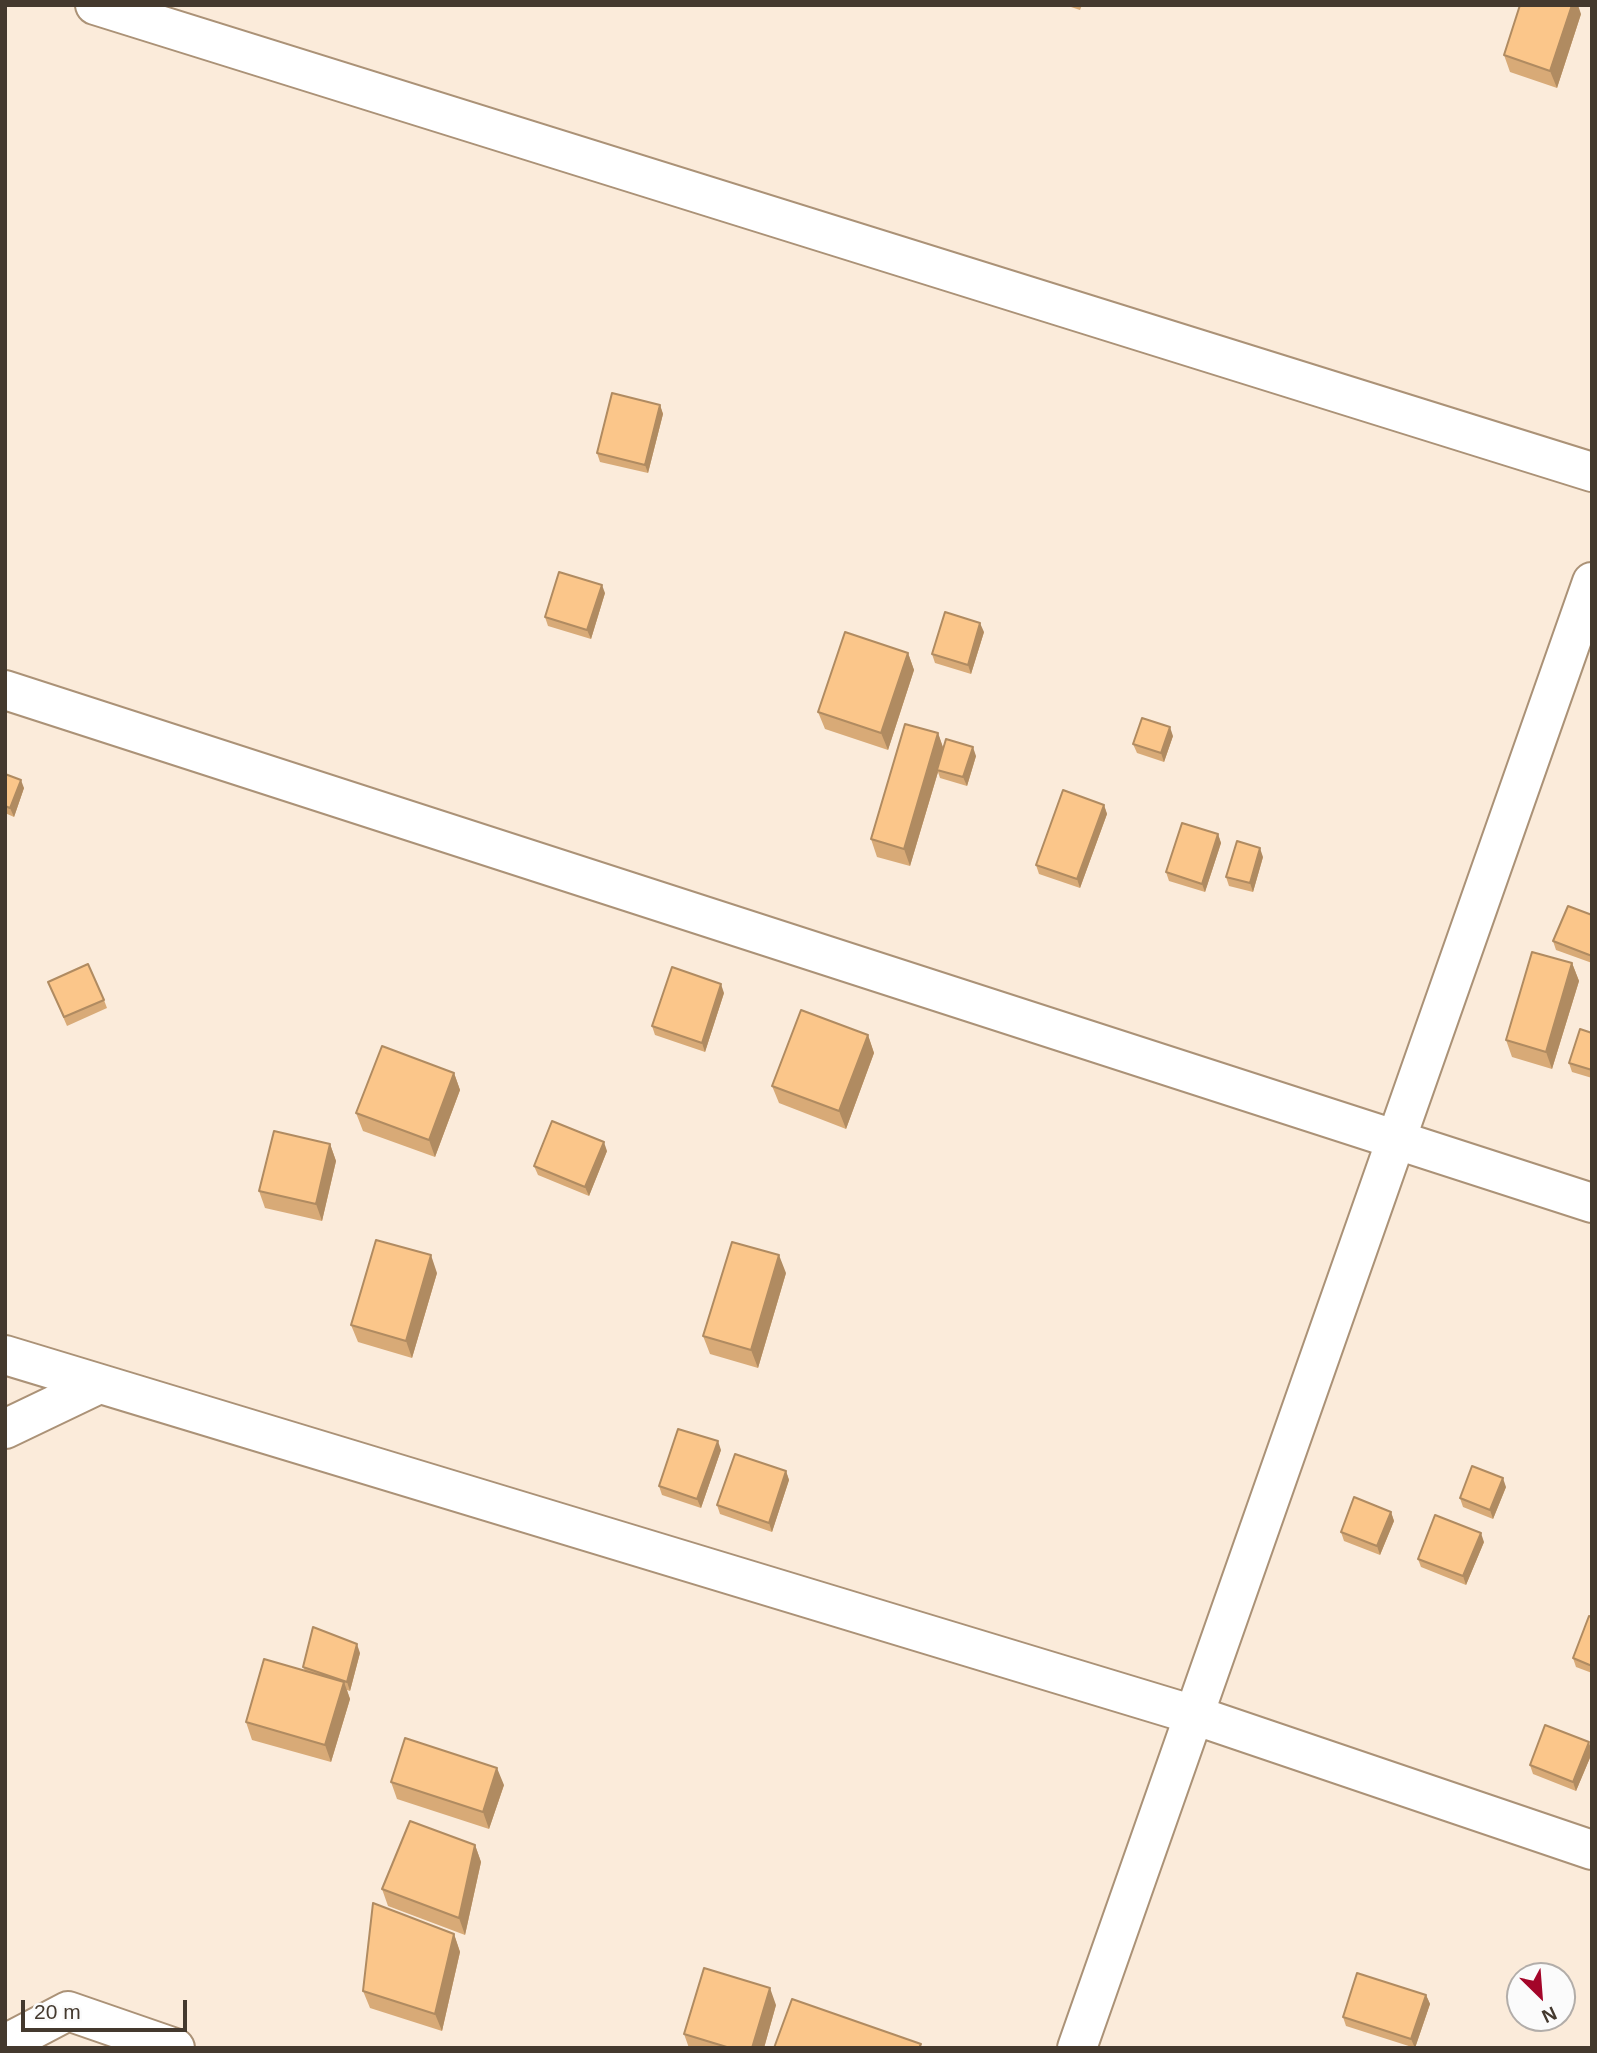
<!DOCTYPE html>
<style>
body{margin:0}
#map{position:relative;width:1597px;height:2053px;overflow:hidden;background:#fbebda;font-family:Arial,sans-serif}
canvas{display:block}
.frame{position:absolute;inset:0;border:7px solid #44392e;pointer-events:none}
.north{position:absolute;left:1506px;top:1962px;width:70px;height:70px;box-sizing:border-box;background:#fbfbfb;border:2px solid #b2ada9;border-radius:50%;rotate:155deg;font-size:19px;font-weight:700;line-height:28px;text-align:center;color:#44392e}
.north::after{content:'';display:block;margin:auto;width:24px;height:32px;background:#a30529;clip-path:polygon(50% 0,100% 100%,50% 72%,0 100%)}
.scale{position:absolute;left:21px;top:2000px;width:166px;height:32px;box-sizing:border-box;border:4px solid #44392e;border-top:0;padding-left:9px;font-size:21px;line-height:24px;white-space:nowrap;color:#44392e;-webkit-text-stroke:5px #fbfbfb;paint-order:stroke}
</style>
<div id="map">
<canvas width="1597" height="2053"></canvas>
<div class="frame"></div>
<div class="north">N</div>
<div class="scale">20 m</div>
</div>
<script>
const context = document.querySelector('canvas').getContext('2d');
context.lineJoin = 'round';
function trace(path, color, width, dash) {
  context.strokeStyle = color;
  context.lineWidth = width;
  context.lineCap = dash ? 'butt' : 'round';
  context.setLineDash(dash || []);
  context.stroke(path);
}
function fillPath(path, color) {
  context.fillStyle = color;
  context.fill(path, 'evenodd');
}
const street = new Path2D(`
 M95,5l1497,467
 M5,690l1587,513
 M5,1355l1189,360 398,135
 M5,1429l94,-45
 M5,2044l63,-33 107,37
 M1077,2048l515,-1466`);
trace(street, '#ab9277', 42);
trace(street, '#fff', 38);
fillPath(new Path2D(`
 M1065,5h17l-2,5z
 M1581,14l-24,74 -47,-16 -6,-17z
 M660,405l3,9 -15,59 -48,-11 -3,-9z
 M605,593l-14,46 -43,-13 -3,-9z
 M984,632l-13,42 -36,-11 -3,-9z
 M908,653l6,17 -26,80 -63,-21 -7,-17z
 M938,733l5,15 33,8 -9,30 -27,-8 -2,-6 -28,94 -33,-9 -6,-18z
 M1173,736l-9,26 -27,-9 -4,-9z
 M5,774l19,14 -10,29 -9,-4z
 M1104,805l3,9 -27,74 -41,-14 -3,-9z
 M1218,834l3,9 -16,49 -36,-11 -3,-9z
 M1263,857l-10,35 -24,-6 -3,-9z
 M1592,915v48l-36,-13 -3,-9z
 M1572,963l7,18 -27,88 -40,-12 -6,-17z
 M48,982l56,18 3,8 -40,18z
 M724,993l-19,59 -50,-17 -3,-9z
 M1592,1033v45l-20,-6 -3,-9z
 M868,1035l6,18 -28,76 -67,-26 -7,-17z
 M454,1073l6,17 -25,67 -72,-26 -7,-18z
 M330,1144l6,17 -14,60 -57,-13 -6,-17z
 M607,1151l-18,45 -51,-21 -4,-9z
 M437,1273l-25,85 -54,-16 -7,-17z
 M786,1273l-28,95 -48,-14 -7,-18z
 M721,1450l-20,58 -39,-13 -3,-9z
 M786,1471l3,9 -17,52 -52,-18 -3,-9z
 M1506,1487l-13,32 -30,-12 -3,-9z
 M1391,1512l3,9 -14,34 -36,-14 -3,-9z
 M1484,1542l-18,43 -45,-18 -3,-8z
 M1592,1617v56l-16,-6 -3,-9z
 M360,1653l-10,38 -3,-1 3,9 -19,63 -79,-22 -6,-18 59,-51 -2,-4z
 M1592,1749v4l-16,38 -43,-17 -3,-9z
 M391,1782l113,3 -15,44 -92,-30z
 M475,1845l6,17 -16,73 -77,-29 -6,-17z
 M454,1934l6,18 -18,79 -72,-23 -7,-17z
 M1426,1995l4,9 -15,44 -69,-22 -3,-9z
 M776,2005l-12,43h-75l-5,-14z`), '#d8aa77');
fillPath(new Path2D(`
 M1572,5h6l3,9 -24,74 -7,-17z
 M660,405l3,9 -15,59 -3,-8z
 M602,585l3,8 -14,46 -4,-9z
 M980,623l4,9 -13,42 -3,-9z
 M908,653l6,17 -26,80 -7,-17z
 M1170,727l3,9 -9,26 -3,-9z
 M938,733l6,17 -7,20 1,2 -28,94 -6,-17z
 M973,747l3,9 -9,30 -4,-9z
 M21,780l3,8 -10,29 -4,-9z
 M1104,805l3,9 -27,74 -3,-9z
 M1218,834l3,9 -16,49 -3,-8z
 M1260,848l3,9 -10,35 -3,-9z
 M1572,963l7,18 -27,88 -6,-17z
 M721,984l3,9 -19,59 -3,-9z
 M868,1035l6,18 -28,76 -7,-18z
 M454,1073l6,17 -25,67 -6,-17z
 M604,1142l3,9 -18,45 -4,-9z
 M330,1144l6,17 -14,60 -6,-17z
 M431,1255l6,18 -25,85 -6,-17z
 M779,1255l7,18 -28,95 -7,-18z
 M718,1441l3,9 -20,58 -4,-9z
 M786,1471l3,9 -17,52 -3,-9z
 M1503,1478l3,9 -13,32 -3,-9z
 M1391,1512l3,9 -14,34 -3,-9z
 M1481,1533l3,9 -18,43 -3,-9z
 M357,1644l3,9 -10,38 -3,-9z
 M344,1682l6,17 -19,63 -6,-17z
 M1589,1742l3,11 -16,38 -3,-9z
 M497,1768l7,17 -15,44 -6,-17z
 M475,1845l6,17 -16,73 -6,-17z
 M454,1934l6,18 -18,79 -7,-17z
 M770,1988l6,17 -12,43h-12z
 M1426,1995l4,9 -15,44 -4,-9z`), '#b08b61');
const building = new Path2D(`
 M1520,5h52l-22,66 -46,-16z
 M612,393l48,12 -15,60 -48,-12z
 M559,572l43,13 -15,45 -42,-13z
 M945,612l35,11 -12,42 -36,-11z
 M845,632l63,21 -27,80 -63,-21z
 M1142,718l28,9 -9,26 -28,-9z
 M905,724l33,9 -34,116 -33,-10z
 M946,739l27,8 -10,30 -26,-7z
 M5,774l16,6 -11,28 -5,-2z
 M1063,790l41,15 -27,74 -41,-14z
 M1182,823l36,11 -16,50 -36,-12z
 M1237,841l23,7 -10,35 -24,-6z
 M1568,906l24,9v41l-39,-15z
 M1532,952l40,11 -26,89 -40,-12z
 M88,964l16,36 -40,17 -16,-35z
 M672,967l49,17 -19,59 -50,-17z
 M801,1010l67,25 -29,76 -67,-25z
 M1580,1029l12,4v37l-23,-7z
 M382,1046l72,27 -25,67 -73,-27z
 M552,1121l52,21 -19,45 -51,-21z
 M274,1131l56,13 -14,60 -57,-13z
 M376,1240l55,15 -25,86 -55,-16z
 M732,1242l47,13 -28,95 -48,-14z
 M678,1429l40,12 -21,58 -38,-13z
 M735,1454l51,17 -17,52 -52,-18z
 M1472,1466l31,12 -13,32 -30,-12z
 M1354,1497l37,15 -14,34 -36,-14z
 M1435,1515l46,18 -18,43 -45,-17z
 M1589,1616l3,1v49l-19,-8z
 M313,1627l44,17 -10,38 -44,-15z
 M264,1659l80,23 -19,63 -79,-23z
 M1545,1725l44,17 -16,40 -43,-17z
 M405,1738l92,30 -14,44 -92,-30z
 M410,1821l65,24 -16,73 -77,-29z
 M373,1903l81,31 -19,80 -72,-23z
 M704,1968l66,20 -18,60h-22l-46,-14z
 M1357,1973l69,22 -15,44 -68,-22z
 M792,1999l129,45 -2,4h-145z`);
fillPath(building, '#fbc68a');
trace(building, '#b08b61', 2);
</script>
